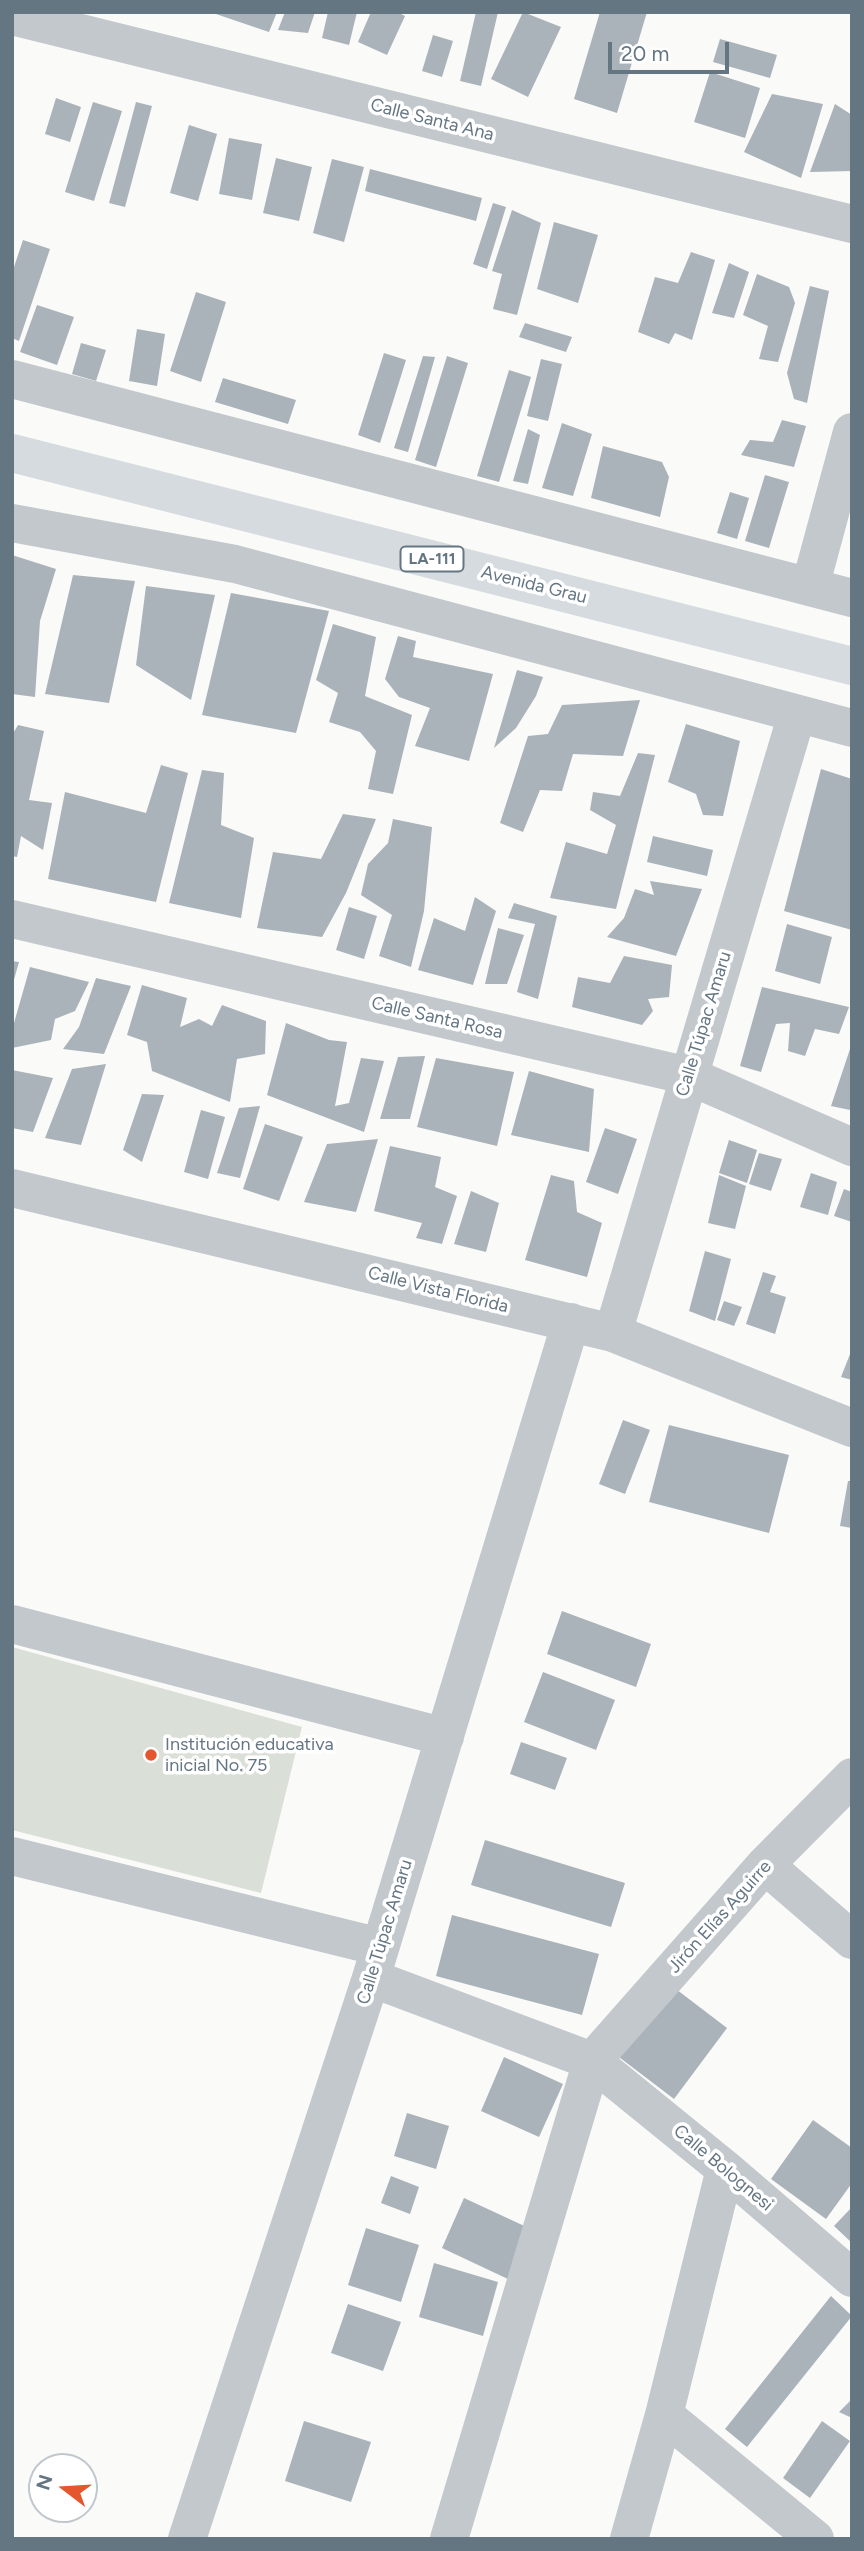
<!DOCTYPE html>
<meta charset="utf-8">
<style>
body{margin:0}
#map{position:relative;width:864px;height:2551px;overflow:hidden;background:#fafaf8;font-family:Figtree,sans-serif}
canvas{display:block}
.frame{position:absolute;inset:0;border:14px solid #657683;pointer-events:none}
.north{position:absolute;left:28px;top:2453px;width:70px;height:70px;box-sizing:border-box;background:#fff;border:2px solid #c1c8cd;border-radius:50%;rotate:287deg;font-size:19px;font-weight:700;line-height:28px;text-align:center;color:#657683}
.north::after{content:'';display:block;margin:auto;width:24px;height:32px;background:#e4572e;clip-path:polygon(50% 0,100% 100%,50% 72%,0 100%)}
.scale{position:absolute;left:608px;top:42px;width:121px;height:32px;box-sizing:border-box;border:4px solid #657683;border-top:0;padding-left:9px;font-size:21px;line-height:24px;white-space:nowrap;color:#657683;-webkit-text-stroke:5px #fff;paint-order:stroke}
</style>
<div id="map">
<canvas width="864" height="2551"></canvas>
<div class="frame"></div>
<div class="north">N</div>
<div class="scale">20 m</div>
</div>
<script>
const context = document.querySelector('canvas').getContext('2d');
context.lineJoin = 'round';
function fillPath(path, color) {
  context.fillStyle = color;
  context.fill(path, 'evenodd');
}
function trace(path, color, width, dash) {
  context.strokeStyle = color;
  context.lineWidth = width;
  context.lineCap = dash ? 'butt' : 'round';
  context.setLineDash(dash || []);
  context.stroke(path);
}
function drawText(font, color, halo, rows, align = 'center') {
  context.font = font + ' Figtree,sans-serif';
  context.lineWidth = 7;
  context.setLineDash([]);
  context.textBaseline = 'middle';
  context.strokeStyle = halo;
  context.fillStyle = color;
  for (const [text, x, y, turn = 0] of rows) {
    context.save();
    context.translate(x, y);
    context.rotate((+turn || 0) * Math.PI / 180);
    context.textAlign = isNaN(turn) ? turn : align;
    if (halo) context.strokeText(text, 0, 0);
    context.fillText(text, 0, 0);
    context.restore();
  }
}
fillPath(new Path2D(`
 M12,1647l290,80 -41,166 -249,-63z`), '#dadfd7');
fillPath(new Path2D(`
 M210,12h67l-8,20z
 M285,12h30l-7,21 -30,-3z
 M328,12h29l-8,33 -27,-7z
 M371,12h26l8,4 -18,39 -29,-13z
 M476,12h22l-17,74 -21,-5z
 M523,12l38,15 -33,70 -37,-18z
 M600,12h47l-30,101 -43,-14z
 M433,35l20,6 -11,36 -20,-6z
 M720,39l57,16 -7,23 -57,-16z
 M710,72l50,16 -15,50 -51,-16z
 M772,94l51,10 -22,74 -57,-26z
 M56,98l25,9 -11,35 -25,-8z
 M93,102l29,9 -28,90 -29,-9z
 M136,102l16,4 -27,101 -16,-4z
 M835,104l17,11v56l-42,1z
 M189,125l28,9 -19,67 -28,-8z
 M229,138l33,6 -10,56 -33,-6z
 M276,158l36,9 -13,54 -36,-8z
 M332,159l32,8 -20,75 -31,-9z
 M370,169l112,29 -6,23 -111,-30z
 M493,203l13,4 -19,62 -14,-5z
 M512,210l29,13 -24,92 -24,-6 9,-35 -10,-3z
 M554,222l44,13 -20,68 -41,-14z
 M23,240l27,9 -31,92 -7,-3v-65z
 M691,252l24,8 -23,80 -17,-7 -6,11 -31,-12 17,-55 23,6z
 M729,263l20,9 -15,46 -22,-5z
 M757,274l32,13 6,16 -17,59 -19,-3 9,-33 -25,-11z
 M810,286l19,5 -22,112 -13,-4 -7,-26z
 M196,292l30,10 -25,80 -31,-11z
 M37,305l37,12 -17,48 -37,-13z
 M525,323l47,14 -6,15 -47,-15z
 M137,329l28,5 -8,52 -28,-5z
 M81,343l25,7 -10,31 -24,-7z
 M384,353l22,7 -26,83 -22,-8z
 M423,356l12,1 -27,95 -14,-4z
 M447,356l21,7 -32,104 -21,-7z
 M541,359l21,5 -14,57 -21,-5z
 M509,370l22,7 -32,105 -22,-6z
 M223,378l73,22 -8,24 -73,-22z
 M782,420l24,6 -12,41 -53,-12 9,-15 23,2z
 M562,423l30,11 -19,62 -31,-8z
 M528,429l12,6 -12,49 -15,-3z
 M603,446l59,16 7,15 -9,40 -69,-19z
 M765,475l24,7 -20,66 -24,-7z
 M730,492l19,6 -12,41 -20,-6z
 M12,555l44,14 -16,52 -5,76 -23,-3z
 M73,575l62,6 -26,122 -64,-9z
 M146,586l69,9 -24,105 -55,-35z
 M231,593l98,18 -33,122 -94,-18z
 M333,624l43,13 -11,59 47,19 -19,79 -25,-5 8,-38 -16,-19 -31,-10 9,-29 -22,-13z
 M398,636l18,5 -3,16 80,17 -24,87 -54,-15 15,-38 -31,-11 -14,-18z
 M517,670l26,7 -7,19 -20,32 -22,20z
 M640,700l-17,56 -50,-2 -11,37 -22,-1 -17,42 -23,-9 28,-87 20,-2 14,-29z
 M686,724l54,17 -17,75 -20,-1 -7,-21 -28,-12z
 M18,725l26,6 -15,69 23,3 -9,47 -22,-14 -4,21 -5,-1v-121z
 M638,753l17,2 -39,154 -66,-11 16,-56 41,12 9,-29 -26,-15 3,-18 27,4z
 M161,765l27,8 -32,129 -108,-23 17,-87 81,21z
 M821,769l31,10v151l-68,-19z
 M202,770l22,3 -3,52 33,13 -13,80 -72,-15z
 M343,814l33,5 -30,74 -24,44 -65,-9 16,-76 48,7z
 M393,819l39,8 -8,84 -13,56 -32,-11 13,-41 -31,-20 7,-31 20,-21z
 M653,836l60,14 -6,26 -60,-14z
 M650,881l52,8 -26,67 -69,-19 17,-19 11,-29 19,6z
 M475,897l21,14 -23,74 -55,-15 16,-52 31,13z
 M514,903l43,13 -19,83 -21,-7 18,-68 -27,-6z
 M349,907l28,9 -13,43 -28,-9z
 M787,924l45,13 -12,47 -45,-13z
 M498,928l26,7 -17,49h-22z
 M624,956l48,9 -3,32 -21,2 5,12 -11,14 -70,-18 6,-30 32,6z
 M12,961l7,1 -6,21h-1z
 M30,967l59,15 -14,29 -20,8 -4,21 -39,8v-18z
 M96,978l35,8 -27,68 -41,-5 16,-22z
 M142,985l45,13 -7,29 19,-8 13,7 10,-21 44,16 -1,33 -28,5 -7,43 -78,-31 -5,-29 -20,-7z
 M762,987l87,20 -10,27 -24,-5 -10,27 -17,-5 2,-28 -14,1 -15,48 -21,-6z
 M286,1023l43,17 18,2 -12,64 14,-3 12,-45 23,3 -20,71 -97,-37z
 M851,1046l1,59 -2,5 -19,-4z
 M425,1056l-15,63h-30l18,-62z
 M436,1058l78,14 -17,74 -80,-19z
 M106,1064l-25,81 -36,-7 27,-69z
 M12,1070l41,8 -20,54 -21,-4z
 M529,1071l65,18 -5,63 -78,-17z
 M142,1094l22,1 -22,67 -19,-12z
 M260,1106l-20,72 -23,-5 22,-65z
 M201,1110l24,7 -17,62 -24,-7z
 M265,1124l38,13 -24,64 -36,-12z
 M605,1128l32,11 -19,55 -32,-12z
 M378,1139l-22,73 -52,-10 23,-58z
 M729,1140l28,10 -10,33 -28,-10z
 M390,1146l51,11 -6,30 22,9 -15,48 -26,-6 6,-15 -48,-12z
 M759,1153l23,6 -11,32 -22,-7z
 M811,1173l26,9 -9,33 -28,-8z
 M551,1175l23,6 3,31 25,11 -15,54 -62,-17z
 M719,1175l27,11 -11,43 -27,-6z
 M844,1189l8,3v30l-18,-6z
 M471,1191l28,12 -13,49 -32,-8z
 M705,1251l26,8 -16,62 -26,-10z
 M763,1272l13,4 -6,16 16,5 -11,37 -29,-10z
 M724,1301l18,6 -8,19 -17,-6z
 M852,1349v31l-11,-3z
 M623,1420l27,10 -25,64 -26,-10z
 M669,1425l120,30 -20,78 -120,-31z
 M848,1481h4v47l-12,-2z
 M562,1611l89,33 -15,43 -89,-33z
 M543,1672l72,28 -19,50 -72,-28z
 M521,1742l46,16 -12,32 -45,-16z
 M485,1840l140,43 -14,44 -140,-42z
 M452,1915l147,39 -17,61 -146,-39z
 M668,1983l59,45 -53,71 -59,-45z
 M504,2057l59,27 -24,53 -58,-26z
 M407,2113l42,13 -13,43 -42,-13z
 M813,2120l39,28v35l-26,36 -55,-40z
 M391,2176l28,11 -9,27 -29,-11z
 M464,2198l69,32 -23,50 -68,-32z
 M852,2207v36l-18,-17z
 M366,2228l53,17 -18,57 -53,-17z
 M434,2263l64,19 -15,54 -64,-19z
 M831,2296l21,20 -105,131 -22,-18z
 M348,2304l53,18 -18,49 -52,-18z
 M852,2399v19l-13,-6z
 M304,2421l67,21 -20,60 -66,-21z
 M822,2421l28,20 -40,57 -27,-20z`), '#aab3b9');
trace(new Path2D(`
 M12,16l840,208
 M12,379l840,219
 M12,523l223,41 617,164
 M810,587l42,-155
 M12,919l677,157 163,71
 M12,1188l601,145 239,95
 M613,1333l184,-619
 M12,1624l433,113
 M12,1856l368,91
 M765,1865l87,75
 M371,1978l221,83 133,108 127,109
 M664,2415l151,124
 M187,2539l184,-561 200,-656
 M449,2539l143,-478 173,-196 87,-88
 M629,2539l35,-124 61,-246`), '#c3c8cc', 38);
trace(new Path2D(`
 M12,453l840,213`), '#d6dbdf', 38);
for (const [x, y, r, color] of [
 [151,1755,7,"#e4572e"]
]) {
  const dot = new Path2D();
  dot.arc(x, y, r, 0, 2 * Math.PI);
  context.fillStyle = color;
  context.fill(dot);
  trace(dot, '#fff', 2.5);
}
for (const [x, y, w] of [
 [432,559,63]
]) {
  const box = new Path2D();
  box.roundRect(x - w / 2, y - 12.5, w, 25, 5);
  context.fillStyle = '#fff';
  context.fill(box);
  trace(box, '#657683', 2);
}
drawText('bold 16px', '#657683', null, [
 ["LA-111",432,559]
]);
drawText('18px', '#657683', '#fff', [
 ["Calle Santa Ana",432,120,14],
 ["Avenida Grau",534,585,14],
 ["Calle Santa Rosa",437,1018,13],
 ["Calle Túpac Amaru",704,1024,-73],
 ["Calle Vista Florida",438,1290,14],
 ["Jirón Elías Aguirre",720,1917,-48],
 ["Calle Túpac Amaru",385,1932,-73],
 ["Calle Bolognesi",723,2168,40]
]);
drawText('18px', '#657683', '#fff', [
 ["Institución educativa",165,1745],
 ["inicial No. 75",165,1766]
], 'left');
</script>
